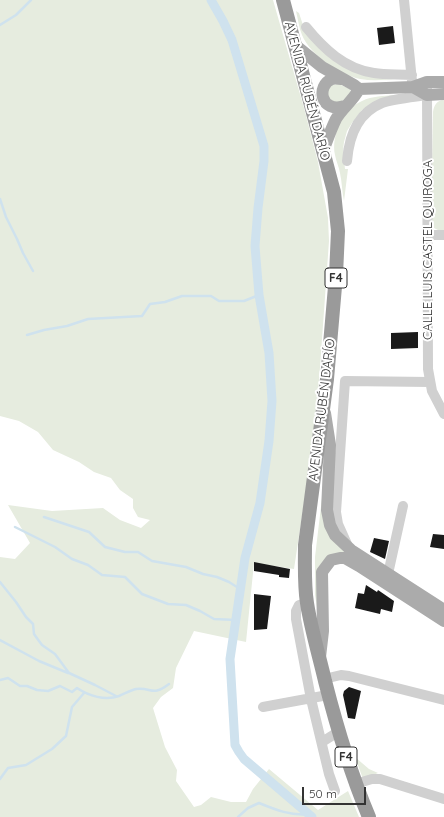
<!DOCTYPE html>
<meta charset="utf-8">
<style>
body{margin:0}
#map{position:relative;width:444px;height:817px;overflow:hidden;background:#fff;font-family:Quicksand,sans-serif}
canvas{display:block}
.scale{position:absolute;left:302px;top:787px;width:64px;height:18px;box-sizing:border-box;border:2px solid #333;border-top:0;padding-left:5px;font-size:12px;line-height:14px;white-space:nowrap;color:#333;-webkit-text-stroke:3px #fff;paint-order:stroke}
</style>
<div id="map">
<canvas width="444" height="817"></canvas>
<div class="scale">50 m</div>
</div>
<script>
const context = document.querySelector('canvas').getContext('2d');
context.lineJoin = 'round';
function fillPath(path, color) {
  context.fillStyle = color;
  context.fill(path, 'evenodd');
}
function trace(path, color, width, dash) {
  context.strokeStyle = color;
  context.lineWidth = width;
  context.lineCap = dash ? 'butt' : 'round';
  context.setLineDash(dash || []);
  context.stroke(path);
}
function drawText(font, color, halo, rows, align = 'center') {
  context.font = font + ' Quicksand,sans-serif';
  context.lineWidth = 4;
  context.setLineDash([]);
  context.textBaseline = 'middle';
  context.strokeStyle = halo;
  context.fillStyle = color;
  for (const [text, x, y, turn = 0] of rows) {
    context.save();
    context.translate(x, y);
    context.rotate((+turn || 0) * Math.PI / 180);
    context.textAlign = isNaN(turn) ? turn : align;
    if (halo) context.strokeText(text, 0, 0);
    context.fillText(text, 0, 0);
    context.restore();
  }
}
fillPath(new Path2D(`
 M0,0h273l31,108 14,54 10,56 1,23 -10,140 -8,75 -17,113 -40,-6 -8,79 -52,-11 -18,37 -3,20 -12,9 -8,11 12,39 12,23 -1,11 18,26 7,-2 10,-8 20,5h15l7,-13 16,-20 49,41 30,-19 11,26h-359v-260l15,2 15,-16 -22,-38 44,6 51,-3 17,12 21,8 9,-8 -12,-3 -5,-9v-9l-13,-9 -9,-12 -17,-6 -15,-10 -26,-12 -15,-18 -19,-11 -19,-5z
 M296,11l3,2 4,12 36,38 56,16c-11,1 -23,2 -35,0 -21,-5 -49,-23 -58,-44 -3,-7 -4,-16 -6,-24z
 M339,84l11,5 1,4 -10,9 -10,1 -5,-13 5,-5z
 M395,95l-33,15 -10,13 -5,8 -3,11 -1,8 2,19h3l-4,32c-2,-9 -2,-19 -4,-28 -1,-6 -4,-12 -5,-18 -4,-20 8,-46 27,-54 10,-5 22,-5 33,-6z
 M444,100v131h-4l-6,-3 -3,-7 2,-109c1,-7 4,-12 11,-12z
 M327,456l-1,16 27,88 -25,-2 -8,68 -5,-31v-38z
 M355,757l14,12 9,4 -15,6z`), '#e6ecdf');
trace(new Path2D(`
 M0,25l16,-10 15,-15
 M0,199l6,18 11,22 6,14 10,18
 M27,335l17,-5 23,-4 21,-7 54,-3 8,-12 15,-2 17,-6h29l8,5h25l15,-6
 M44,517l45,15 16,15 20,5h13l14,9 34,6 17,7 14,3 12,5 11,7
 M15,527l40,20 17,12 16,6 14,10 23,2 17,17 26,10 18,1 14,6 14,8 22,1
 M0,582l16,20 10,15 7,7 1,10 5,7 3,4 13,9 14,19 26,12 21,11
 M0,640l39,21 29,12
 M0,680l8,-2 12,8h7l10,4 11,1 12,-5 12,6 5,-4c12,8 28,13 42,8 5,-2 12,-6 17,-7 16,-2 16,8 33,-5
 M0,779l8,-11 18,-3 26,-16 14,-13 6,-29 12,-14
 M238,817l10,-9 11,-5c17,7 32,13 50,11`), '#cfe2ee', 2.5);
trace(new Path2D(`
 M211,0l12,21 9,19 32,106v15l-6,47 -3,38 4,49 10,58 3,48 -3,40 -9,62 -15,55 -15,101 5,86 4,7 5,7 68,58`), '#cfe2ee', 9);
fillPath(new Path2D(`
 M393,26l2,17 -16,2 -2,-17z
 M418,332v16l-27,1v-16z
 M433,534l11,1v14l-14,-2z
 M374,538l15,3 -4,18 -15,-7z
 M254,562l36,7 -1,9 -10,-1v-2l-25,-4z
 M366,585l11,7 1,-2 16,11 -2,11 -11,-3 -1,5 -25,-6 3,-15 6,1z
 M254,594l17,2 -4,33 -13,1z
 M349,687l12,4 -6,28 -7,-1 -5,-23 1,-4z`), '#1a1a1a');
trace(new Path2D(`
 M404,0l8,81
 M306,27c18,22 39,42 68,46 12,2 25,1 38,2
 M427,87l1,282 4,22 12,23
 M347,161c2,-25 10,-48 35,-58 11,-4 32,-6 45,-8
 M427,235h17
 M347,544l-9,-20 -2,-12 9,-131 85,1
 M388,574l15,-68
 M307,603l-8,2 -3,6v8l15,80 18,75 6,17
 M324,679l17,-4 8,1 95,24
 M263,707l65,-12
 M322,742l16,-10
 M355,784l17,-5h8l64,20`), '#d0d0d0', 10);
trace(new Path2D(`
 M295,45l27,22 32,18 5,4 54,-2 14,-5h17
 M342,79c-3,0 -7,-1 -10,0 -16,6 -12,35 13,27
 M413,87l14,8 17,-1
 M323,151c4,-10 8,-22 13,-32 6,-11 17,-18 23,-30
 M325,413l5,32 -3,65 3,15 5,10 16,15 93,60
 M320,657l3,-26 -1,-59 9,-12 9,-2h5l14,8 85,55`), '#ababab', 12);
trace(new Path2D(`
 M283,0l51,192 4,39 -2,44 -9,104 -22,166c0,20 -1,39 2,58 4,26 12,52 18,78 12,47 25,91 44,136`), '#9a9a9a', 14);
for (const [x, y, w] of [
 [336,278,22],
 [346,757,22]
]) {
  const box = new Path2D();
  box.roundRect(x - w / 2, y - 10, w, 20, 3);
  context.fillStyle = '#fff';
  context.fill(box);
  trace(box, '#333', 1);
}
drawText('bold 12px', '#333', null, [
 ["F4",336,278],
 ["F4",346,757]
]);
drawText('13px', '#333', '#fff', [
 ["AVENIDA RUBÉN DARÍO",307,91,75],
 ["CALLE LUIS CASTEL QUIROGA",428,250,-90],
 ["AVENIDA RUBÉN DARÍO",322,410,-83]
]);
</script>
